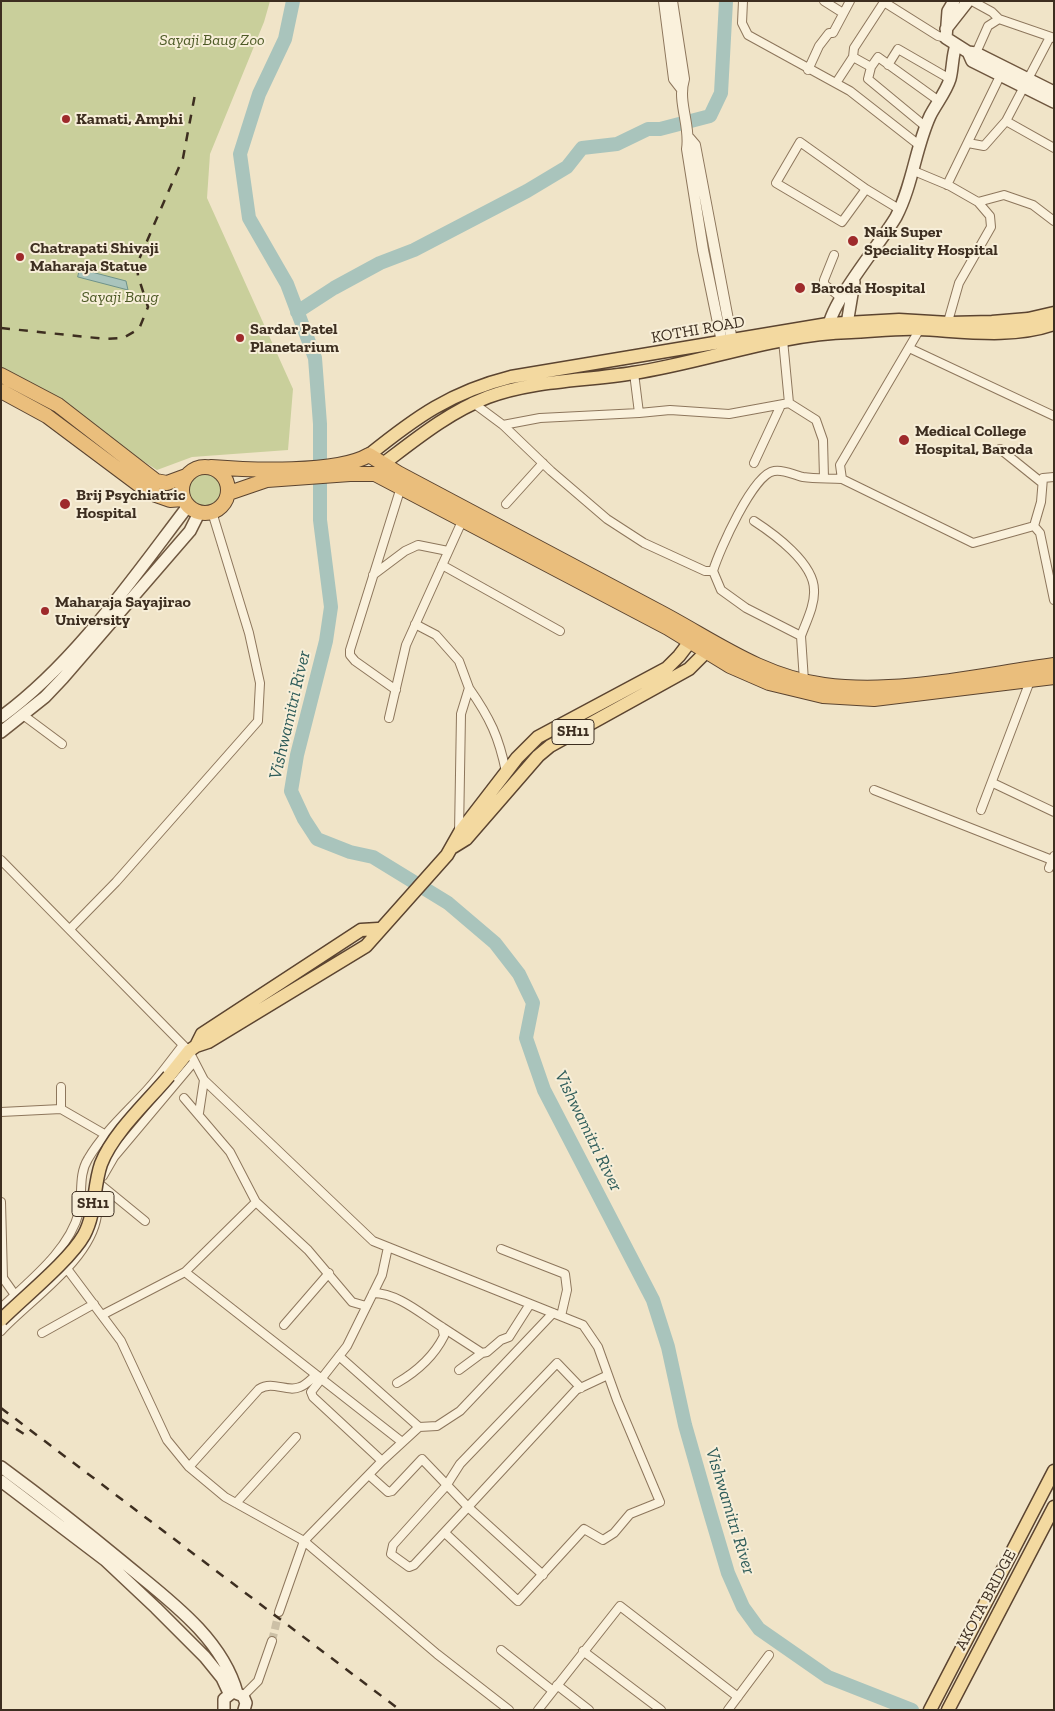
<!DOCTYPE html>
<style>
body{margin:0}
#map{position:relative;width:1055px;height:1711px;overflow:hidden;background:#f0e4c8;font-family:"Zilla Slab",serif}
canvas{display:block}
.frame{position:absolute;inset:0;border:2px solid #3d2e20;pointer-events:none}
</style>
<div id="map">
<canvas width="1055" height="1711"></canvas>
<div class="frame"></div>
</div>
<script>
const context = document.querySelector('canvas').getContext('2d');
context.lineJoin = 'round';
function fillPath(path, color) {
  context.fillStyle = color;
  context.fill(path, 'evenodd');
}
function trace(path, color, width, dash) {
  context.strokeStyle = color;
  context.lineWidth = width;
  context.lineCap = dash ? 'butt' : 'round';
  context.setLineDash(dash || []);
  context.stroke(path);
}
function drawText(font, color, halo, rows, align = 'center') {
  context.font = font + ' "Zilla Slab",serif';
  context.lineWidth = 4;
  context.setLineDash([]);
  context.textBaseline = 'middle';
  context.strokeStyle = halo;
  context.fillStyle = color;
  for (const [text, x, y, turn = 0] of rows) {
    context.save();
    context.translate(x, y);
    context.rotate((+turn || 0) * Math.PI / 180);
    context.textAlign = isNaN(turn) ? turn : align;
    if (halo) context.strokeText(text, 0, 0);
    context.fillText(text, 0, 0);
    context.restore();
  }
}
fillPath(new Path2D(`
 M1,1h269l-6,21 -54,132 -3,44 86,191 -5,61 -96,7 -35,13 -156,-100z
 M189 489a17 17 0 1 1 34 0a17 17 0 1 1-34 0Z`), '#c9cf9b');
const water = new Path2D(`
 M80,269l46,12 2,9 -50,-13z`);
fillPath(water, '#a9c4bc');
trace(water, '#6f938a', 1);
trace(new Path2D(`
 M293,1l-8,38 -26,55 -19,60 9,64 38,66 28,74 5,66v96l11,87 -5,34 -29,114 -6,36 13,28 13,20 33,13 23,5 75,46 47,40 24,31 14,29 -7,35 18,52 109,210 15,47 17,78 24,84 19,64 15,34 16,22 69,48 84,33
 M297,312l37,-24 46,-25 34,-13 113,-59 40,-24 15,-19 35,-4 31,-15h12l50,-13 11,-23 5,-92`), '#a9c4bc', 14);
trace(new Path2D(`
 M272,1641l7,-29`), '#ccc0a6', 8, [8, 4]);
const minor = new Path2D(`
 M743,1l-1,22 6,12 102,56 69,54
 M824,1l19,12
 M972,1l20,11 7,7
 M1050,37l-44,84 48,27
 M976,53l12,-27 11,-7 55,19
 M853,57l1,-9 30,-46 54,34 8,2
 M888,65l10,-16 52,30
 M871,67l-3,12 58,48
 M808,70l11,-24 10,-13h4l17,-32
 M836,83l17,-26 18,10 7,-10 61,44
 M968,143l16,3 22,-25
 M914,171l36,15 28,16 26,-7 29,10 21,16
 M947,185l55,-113
 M866,189l-66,-47 -24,41 66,39 24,-33 33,20
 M834,255l-10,25v4l17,14
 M947,325l12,-42 32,-56 -1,-11 -12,-14
 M921,327l-81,138 2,14 131,64 61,-17 6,7 14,67
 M783,340l6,63
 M909,348l145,68
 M634,373l5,40 31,-3 59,4 60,-11 27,17 7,20 1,38
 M472,402l31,23 48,46 56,48 37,24 61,28h8l8,19 25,18 55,28 3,45
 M503,425l37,-7 99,-5
 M1000,449l41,33
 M754,463l27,-58
 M506,504l37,-41
 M754,521c20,13 60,42 60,69 1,15 -8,32 -13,46
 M1034,526l7,-24 2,-24 11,-1
 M442,565l118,66
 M713,571c6,-20 40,-97 61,-100 10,-2 19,4 29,6 13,2 27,1 39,2
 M373,575l32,-24 13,-6 30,6
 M415,624l21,11 23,26 10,27 -8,26 -2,119
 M469,688c21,30 30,49 37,84
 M396,690l-41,-29 -5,-6v-5l51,-163
 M23,715l39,29
 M389,718l17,-73 57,-126
 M993,783l61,29
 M874,790l178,70
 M981,810l49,-129
 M1,860l188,191 15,29 169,161 210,84 15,22 19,53 43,102 -30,12 -16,19 -11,7 -19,-11 -66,72 -73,-68
 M1049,868l5,-12
 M70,929l46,-47 142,-161 2,-38 -11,-50 -37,-121
 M184,1098l46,54 26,50 -71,70 217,170
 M61,1109v-22
 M1,1112l60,-3 45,26
 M199,1113l5,-33
 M103,1176l11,-19 79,-94
 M101,1185l44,36
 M1,1202l2,76 12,17
 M256,1202l52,48 44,52 14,4
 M501,1249l64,25 2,16 -6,26
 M56,1254l65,87 46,99 22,27 36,30 79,44 133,113 72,56
 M373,1293c25,0 48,21 69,34l2,9c-10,20 -28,36 -47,47
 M1,1308c28,-27 68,-57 78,-96 4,-17 -1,-37 9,-53 15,-26 39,-47 59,-69 13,-14 24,-30 36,-45
 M102,1315l83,-43
 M284,1325l45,-52
 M442,1327l40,26
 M1,1331c30,-32 90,-71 96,-116
 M42,1333l52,-29
 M339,1356l80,71
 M459,1370l23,-17 5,-1 14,-12 8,-3 21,-33
 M382,1461l-69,-64 -2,-5 36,-46 35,-71 6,-28
 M189,1467l70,-78c14,-9 28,4 41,-2 6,-2 11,-8 16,-12
 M369,1475l19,17 4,-1 30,-32 46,48 -54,58 -5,2 -18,-13 2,-9 53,-59 14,-22 97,-101 24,25
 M236,1503l60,-66
 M543,1575l-75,-68 108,-117 32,-15
 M279,1612l25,-71 78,-80 37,-34 18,-1 23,-15 93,-98
 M501,1650l52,41
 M583,1651l78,59
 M557,1685l32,25
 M243,1696l15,-15 14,-40
 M538,1710l82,-104 118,91
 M728,1710l41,-55`);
const tertiary = new Path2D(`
 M664,1l10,78 7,9
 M672,1l12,78c-7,23 7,47 3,70l16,101 20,97
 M689,138l6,7 38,201`);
const secondary = new Path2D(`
 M954,1l-6,10 -2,27 22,14 8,1 78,39
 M946,29l22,-28
 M968,52l4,9 82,41
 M846,330l8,-48
 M828,331c0,-26 53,-88 68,-114 17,-33 19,-68 34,-101 6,-12 16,-24 20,-37 3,-12 2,-22 6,-34
 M1,717c74,-54 132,-139 187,-211
 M1,732l44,-35 18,-19 114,-132 13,-15 9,-18
 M1,1467c42,31 83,63 123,96 42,35 98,74 113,130
 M1,1481l104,79 51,48 49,49 17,21 7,15
 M224,1710v-11l9,-7 10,4 3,7 -2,7`);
const primary = new Path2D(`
 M369,455c47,-38 82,-63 142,-78l317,-53 71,-4 50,3 43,-1 36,-3 26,-6
 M383,464c33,-25 66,-52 105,-67 45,-17 98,-16 145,-24 73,-11 143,-39 218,-41 23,-1 46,-4 68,-3 44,2 92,10 135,-5
 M453,847l13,-8 72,-83 12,-10 139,-77 18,-18 3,-7
 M196,1046l6,-12 159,-104 17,-1
 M169,1076l20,-25 7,-5 12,-4 158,-96 81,-91 13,-23 57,-74 21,-21 129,-69 12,-12 16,-21
 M930,1710l124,-239
 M948,1710l106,-203`);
const trunk = new Path2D(`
 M1,375l57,30 98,76 11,2 19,-7
 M1,391l46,25 103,77 20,7 14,-1
 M182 490a23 23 0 1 1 46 0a23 23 0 1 1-46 0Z
 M211,467c38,3 126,7 158,-12l29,18c86,45 172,91 258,137 56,29 103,66 168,75 74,10 156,-10 230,-20
 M229,493l38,-13 83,-6h25l293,154 62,38 39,17 54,13 51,3 180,-22`);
trace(minor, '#8d765c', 10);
trace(tertiary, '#8d765c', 12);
trace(secondary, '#6f573f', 14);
trace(primary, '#5b4430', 15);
trace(trunk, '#5b4430', 16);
trace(minor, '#faf1dc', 8);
trace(tertiary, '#faf1dc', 10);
trace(secondary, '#faf1dc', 11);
trace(primary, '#f3d9a0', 12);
trace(trunk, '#eabe7c', 14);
trace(new Path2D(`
 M1,328l105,11 17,-1 16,-9 9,-22 -10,-31 -1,-12 46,-106 13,-69
 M1,1408l399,302
 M1,1419l23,15`), '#3d2e20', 2.5, [9, 9]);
const primaryBridge = new Path2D(`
 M1,1320c22,-22 69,-60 83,-85 12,-22 9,-48 17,-71 12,-31 46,-62 68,-88`);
trace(primaryBridge, '#5b4430', 15, []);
trace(primaryBridge, '#f3d9a0', 12);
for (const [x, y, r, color] of [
 [66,119,5,"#9e2a2b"],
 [853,241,6,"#9e2a2b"],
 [20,257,5,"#9e2a2b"],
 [800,288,6,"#9e2a2b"],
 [240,338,5,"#9e2a2b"],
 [904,440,6,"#9e2a2b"],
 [65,504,6,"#9e2a2b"],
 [45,611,5,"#9e2a2b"]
]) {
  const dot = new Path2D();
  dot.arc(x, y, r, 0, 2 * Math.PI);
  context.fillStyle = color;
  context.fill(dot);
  trace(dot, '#f7eed8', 2);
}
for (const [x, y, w] of [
 [573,732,42],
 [93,1204,42]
]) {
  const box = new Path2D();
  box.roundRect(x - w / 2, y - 12.5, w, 25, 4);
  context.fillStyle = '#f7eed8';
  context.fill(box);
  trace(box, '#3d2e20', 1);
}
drawText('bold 15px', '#3d2e20', null, [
 ["SH11",573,732],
 ["SH11",93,1204]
]);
drawText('italic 16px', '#4d5a26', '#f7eed8', [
 ["Sayaji Baug Zoo",212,40],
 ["Sayaji Baug",120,297]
]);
drawText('bold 16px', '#3d2e20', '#f7eed8', [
 ["Kamati, Amphi",76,119],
 ["Naik Super",864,232],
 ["Speciality Hospital",864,250],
 ["Chatrapati Shivaji",30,248],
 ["Maharaja Statue",30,266],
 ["Baroda Hospital",811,288],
 ["Sardar Patel",250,329],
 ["Planetarium",250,347],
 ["Medical College",915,431],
 ["Hospital, Baroda",915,449],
 ["Brij Psychiatric",76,495],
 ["Hospital",76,513],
 ["Maharaja Sayajirao",55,602],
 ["University",55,620]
], 'left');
drawText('16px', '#3d2e20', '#f7eed8', [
 ["KOTHI ROAD",698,330,-10],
 ["AKOTA BRIDGE",986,1600,-62]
]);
drawText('italic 18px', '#2f5d5a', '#f7eed8', [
 ["Vishwamitri River",290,715,-77],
 ["Vishwamitri River",588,1131,64],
 ["Vishwamitri River",730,1511,73]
]);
</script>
